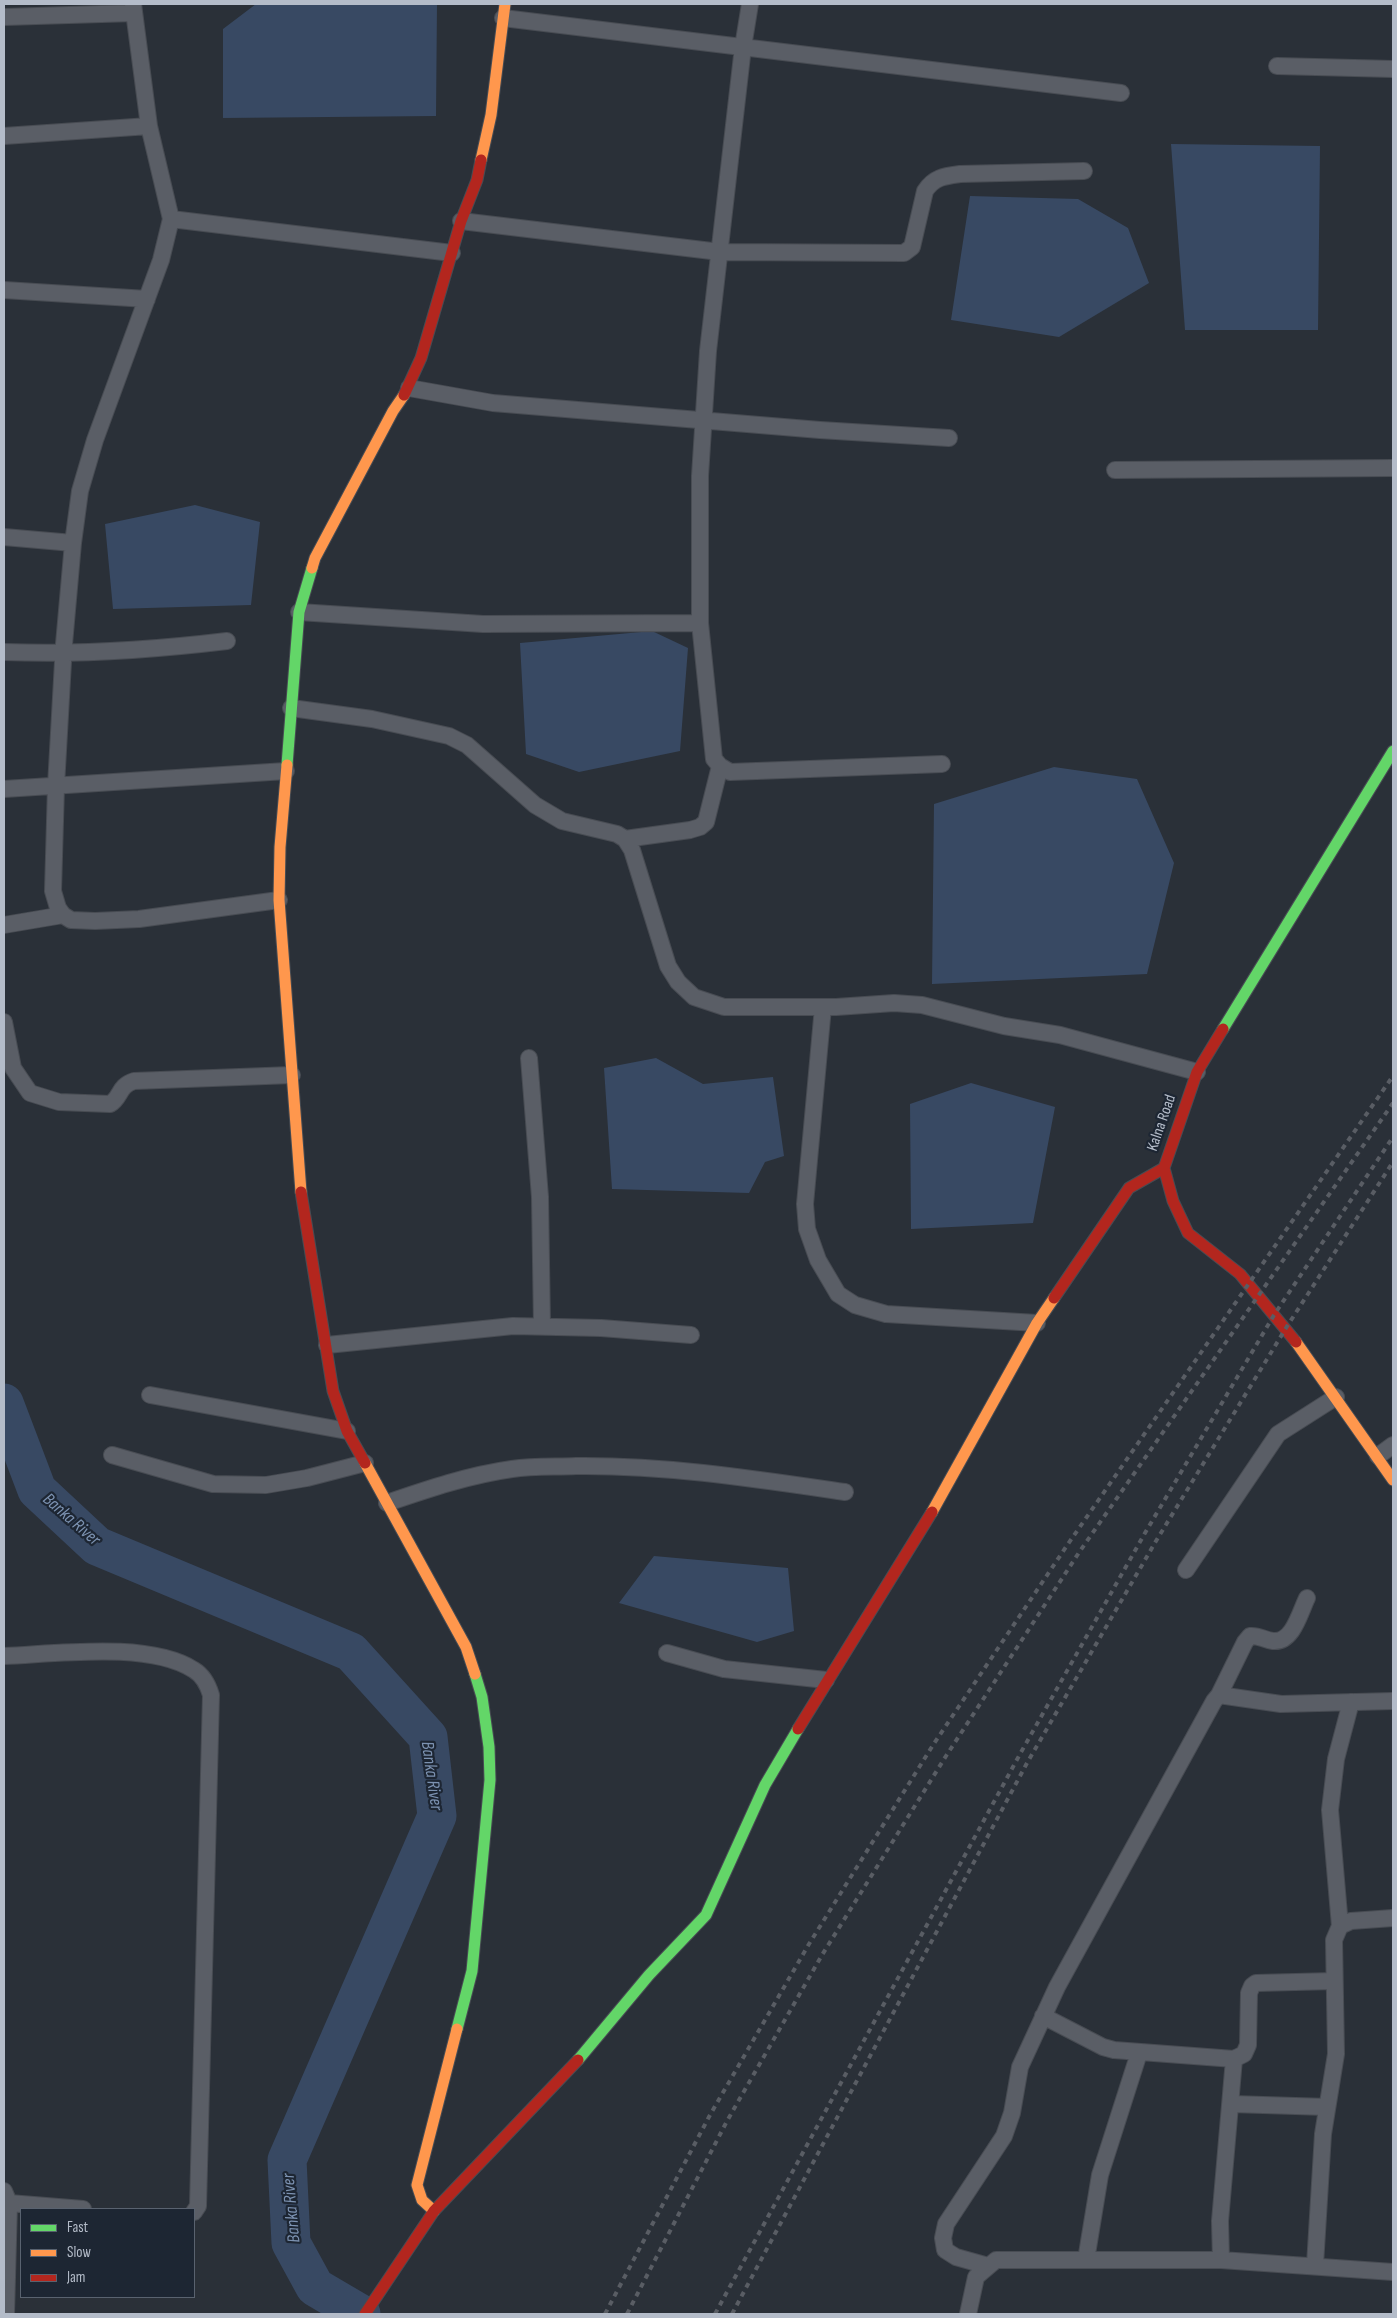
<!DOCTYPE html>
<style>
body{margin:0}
#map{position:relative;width:1397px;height:2318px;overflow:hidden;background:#2a3038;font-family:"Sofia Sans Condensed",sans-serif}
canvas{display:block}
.frame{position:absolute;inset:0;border:5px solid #b4bcc9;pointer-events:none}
.legend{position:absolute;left:20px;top:2208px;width:175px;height:90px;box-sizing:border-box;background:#1d2633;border:1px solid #59626f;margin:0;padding:6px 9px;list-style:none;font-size:15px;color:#b4bcc9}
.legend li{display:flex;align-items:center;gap:10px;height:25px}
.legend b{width:25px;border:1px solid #59626f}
</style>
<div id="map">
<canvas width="1397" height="2318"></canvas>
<div class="frame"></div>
<ul class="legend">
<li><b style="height:6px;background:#63d668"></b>Fast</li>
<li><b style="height:6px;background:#ff974d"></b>Slow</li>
<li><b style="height:6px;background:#b3261e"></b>Jam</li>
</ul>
</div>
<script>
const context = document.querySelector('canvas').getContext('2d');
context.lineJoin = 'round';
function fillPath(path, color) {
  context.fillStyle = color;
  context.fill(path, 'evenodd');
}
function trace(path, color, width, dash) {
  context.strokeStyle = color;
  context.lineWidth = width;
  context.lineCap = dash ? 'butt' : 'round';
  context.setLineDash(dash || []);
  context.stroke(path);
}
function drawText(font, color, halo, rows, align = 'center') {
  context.font = font + ' "Sofia Sans Condensed",sans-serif';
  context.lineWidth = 4.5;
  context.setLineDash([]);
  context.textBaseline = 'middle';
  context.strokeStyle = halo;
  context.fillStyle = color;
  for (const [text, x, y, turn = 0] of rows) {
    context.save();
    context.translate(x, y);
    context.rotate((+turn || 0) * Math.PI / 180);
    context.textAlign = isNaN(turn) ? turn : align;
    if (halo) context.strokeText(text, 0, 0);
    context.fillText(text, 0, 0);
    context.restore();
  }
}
fillPath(new Path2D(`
 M256,4h181l-1,112 -213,2v-89z
 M1171,144l149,2 -2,184h-133z
 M970,196l108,3 50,29 21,55 -90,54 -108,-17z
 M195,505l65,17 -9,83 -138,4 -8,-85z
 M652,631l36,17 -8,103 -101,21 -53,-18 -6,-111z
 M1054,767l83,12 37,84 -27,111 -215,10 2,-180z
 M656,1058l47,26 70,-7 11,79 -19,6 -16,31 -137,-4 -8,-121z
 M971,1083l84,24 -22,116 -122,6 -1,-125z
 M654,1556l134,12 6,63 -37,11 -138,-39z`), '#384963');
trace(new Path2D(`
 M4,1403l33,87 60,56 254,106 77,85 9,79 -150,344 4,83 24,44 46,27`), '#384963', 39);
const street = new Path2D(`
 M133,4l16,122 22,93 -10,41 -66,180 -15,51 -7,52 -9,101 -8,142 -3,105 5,17 5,7 8,5 24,1 44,-2 140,-19
 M750,4l-7,43 -35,304 -8,125v147l14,136 6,7 10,6 212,-8
 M4,17l130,-4
 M503,18l618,75
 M1277,66l116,3
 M4,136l145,-10
 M171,219l281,34
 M461,221l259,31 184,1 8,-6 13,-56c9,-14 20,-15 35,-17l124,-3
 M4,290l143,9
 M409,388l84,15 327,27 129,8
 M1115,470l278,-2
 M4,537l69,6
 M299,612l184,12 217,-1
 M4,652c75,3 148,-2 223,-11
 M291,708l81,11 77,17 18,9 68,60 27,16 55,13 8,5 7,11 36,116 10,16 16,15 30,10h112l58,-4 28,2 82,21 56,9 137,37
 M4,789l282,-18
 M625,839l65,-9 10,-3 6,-5 14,-56
 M4,925l59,-10
 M823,1007l-18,197 2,25 11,31 20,34 17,11 31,9 151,9
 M4,1022l9,46 17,25 29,9 51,2c11,-6 8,-18 24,-23l158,-6
 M529,1058l11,139 2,129
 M327,1345l186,-19 88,2 90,7
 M150,1395l197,36
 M112,1455l101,29 53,1 41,-7 58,-15
 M1378,1456l15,-11
 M387,1503c41,-14 82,-28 125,-34 21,-3 43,-2 64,-3 91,-1 180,13 269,26
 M1186,1570l92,-136 58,-37
 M667,1653l57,16 102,11
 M4,1656c52,-2 145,-15 190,14 10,6 14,15 17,25l-13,511 -4,6
 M1219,1695l26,-53 5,-6c9,-1 14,4 23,5 20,2 27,-29 34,-43
 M1340,1926l-10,-116 6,-51 15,-57
 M1043,2016l60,31 11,3 120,9 10,-5 4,-9 1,-52 3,-7 4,-3 78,-2
 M1232,2104l95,3
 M4,2191l5,12 -3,111
 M9,2203l74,6
 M1086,2260l14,-85 39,-122
 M1221,2260l-1,-39 14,-162
 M1315,2265l8,-131 13,-80 -2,-114 6,-14 11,-5 42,-3
 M988,2266l-32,-9 -11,-7 -2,-12 3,-14 58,-88 8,-23 8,-46 37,-80 157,-286 5,-6 62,9 112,-3
 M968,2314l8,-37 20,-17h225l172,12`);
const fast = new Path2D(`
 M287,765l12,-153 13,-44
 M1223,1029l170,-278
 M457,2029l15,-58 18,-191 -1,-33 -7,-50 -7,-23
 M578,2060l71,-85 57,-60 59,-130 33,-56`);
const slow = new Path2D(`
 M481,160l10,-45 14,-111
 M312,568l3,-10 78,-147 11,-16
 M287,765l-7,82 -1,53 22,292
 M1296,1342l97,138
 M365,1463l101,184 9,27
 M932,1512l105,-189 17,-25
 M434,2211l-12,-11 -5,-15 40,-156`);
const jam = new Path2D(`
 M404,395l17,-37 40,-137 16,-41 4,-20
 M1223,1029l-26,43 -33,96 9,33 15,32 52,41 56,68
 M301,1192l32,199 14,40 18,32
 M1054,1298l75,-110 35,-20
 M798,1729l134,-217
 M365,2314l69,-103 144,-151`);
trace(street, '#484c53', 18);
trace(fast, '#484c53', 13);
trace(slow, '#484c53', 13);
trace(jam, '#484c53', 13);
trace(street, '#5a5e66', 16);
trace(fast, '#63d668', 11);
trace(slow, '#ff974d', 11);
trace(jam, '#b3261e', 11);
trace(new Path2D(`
 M605,2314l105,-199 99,-171 124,-199 135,-201 325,-468
 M627,2314l100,-193 95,-166 124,-199 134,-205 313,-448
 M715,2314l305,-560 125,-221 129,-218 119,-178
 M732,2314l295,-551 129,-222 130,-213 107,-166`), '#595d64', 4, [5, 5]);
drawText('16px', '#b4bcc9', '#1d2633', [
 ["Kalna Road",1162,1123,-71]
]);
drawText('italic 18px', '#7c92b1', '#1d2633', [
 ["Banka River",71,1520,41],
 ["Banka River",431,1776,82],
 ["Banka River",292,2208,-95]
]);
</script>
